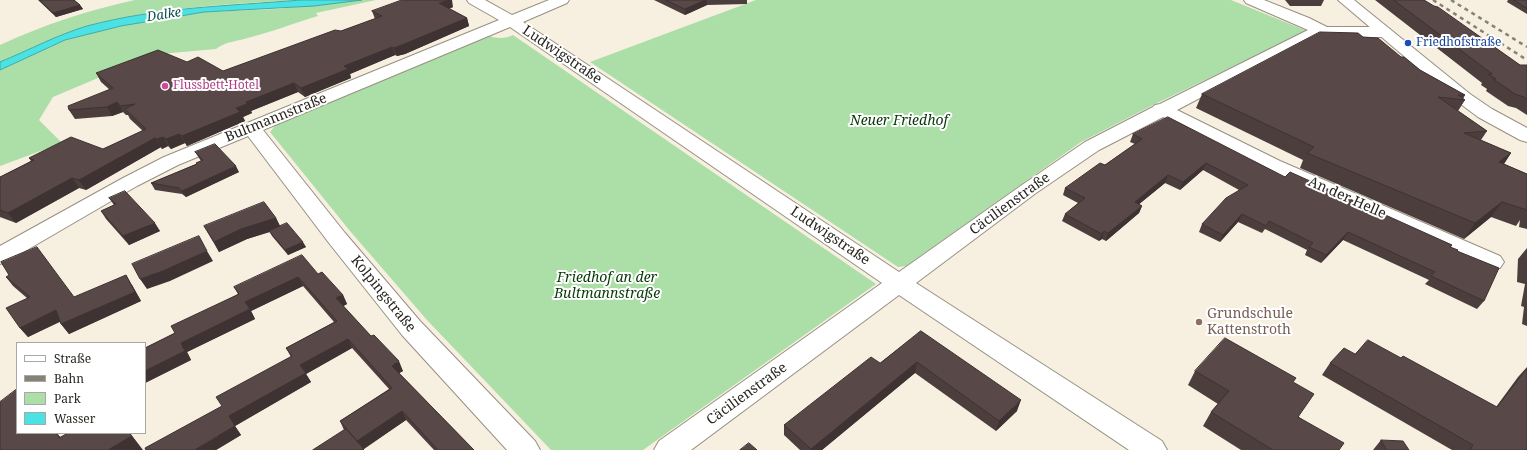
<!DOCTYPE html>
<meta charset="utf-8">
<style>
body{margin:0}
#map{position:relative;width:1527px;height:450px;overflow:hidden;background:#f7efe0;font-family:"Noto Serif",serif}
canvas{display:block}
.legend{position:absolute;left:16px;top:342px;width:130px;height:92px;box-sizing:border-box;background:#fff;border:1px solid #a9a8a5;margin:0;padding:5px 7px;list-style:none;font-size:12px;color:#28251f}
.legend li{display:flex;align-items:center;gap:8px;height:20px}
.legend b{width:20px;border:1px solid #a9a8a5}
</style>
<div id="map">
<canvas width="1527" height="450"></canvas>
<ul class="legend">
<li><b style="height:5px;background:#fff"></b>Straße</li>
<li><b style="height:5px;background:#878277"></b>Bahn</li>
<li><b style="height:11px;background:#acdea7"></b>Park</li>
<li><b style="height:11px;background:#4be2e3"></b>Wasser</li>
</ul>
</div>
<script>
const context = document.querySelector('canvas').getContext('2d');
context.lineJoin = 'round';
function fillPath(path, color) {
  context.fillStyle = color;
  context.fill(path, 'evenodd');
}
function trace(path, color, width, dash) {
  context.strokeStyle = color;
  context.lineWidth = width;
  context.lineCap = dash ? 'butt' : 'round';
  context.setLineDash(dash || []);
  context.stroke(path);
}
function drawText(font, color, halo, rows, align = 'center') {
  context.font = font + ' "Noto Serif",serif';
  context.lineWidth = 4;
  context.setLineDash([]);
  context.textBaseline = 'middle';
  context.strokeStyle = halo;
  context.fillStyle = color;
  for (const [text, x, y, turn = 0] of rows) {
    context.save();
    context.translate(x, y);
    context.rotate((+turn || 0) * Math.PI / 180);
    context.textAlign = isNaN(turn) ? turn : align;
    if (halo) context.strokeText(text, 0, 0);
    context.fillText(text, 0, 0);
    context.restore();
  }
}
fillPath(new Path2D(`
 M135,0h166c-71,4 -144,7 -214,26 -30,9 -58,24 -87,36v-17c43,-20 89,-35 135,-45z
 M362,0h14l-60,13 2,3c-24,7 -49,17 -74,23 -11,3 -19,3 -28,10l-45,4 -22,5 -25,9 -71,30 -14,23 23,23 -62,23v-96l65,-30 56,-14 83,-14 73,-3z
 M756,0h475l76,31 -154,74 -72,37 -175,124 -8,1 -308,-205z
 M487,35c8,4 19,4 26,0l363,249 -233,166h-92l-124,-130 -77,-89 -80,-99 8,-10z`), '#acdea7');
const water = new Path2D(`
 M301,0h61l-48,6 -110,6 -83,14 -56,14 -65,30v-8c29,-12 57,-27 87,-36 71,-19 142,-20 214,-26z`);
fillPath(water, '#4be2e3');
trace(water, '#40a9a8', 1);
const minor = new Path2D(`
 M467,0h18l27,15 37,-15h20l-2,3 -44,19 376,250 123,-87 63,-43 68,-35 2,-2 5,-1 148,-74 -62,-27 -2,-3h20l45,18 18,9h57l6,2 2,3 -2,3 -6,2h-60l-10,1 -137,72 103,51 220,95 4,6 -4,6 -8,2 -8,-2 -218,-99 -103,-52 -64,33 -63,43 -120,90 246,158 5,9h-38l-230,-155 -208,155h-37l5,-9 223,-158 -372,-256 -247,103 82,103 75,88 115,120 5,9h-33l-105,-115 -73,-92 -81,-107 -70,29 -41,21 -129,75 -8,3v-18l123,-68 41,-21 335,-137 -30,-17z`);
const major = new Path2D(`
 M1338,0h16l116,94 22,15 35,19v14l-7,-2 -42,-23 -20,-15z`);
trace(minor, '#979082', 2);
trace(major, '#979082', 2);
fillPath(minor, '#fff');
fillPath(major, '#fff');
trace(new Path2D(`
 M1433,0l94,60
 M1451,0l76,47`), '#878277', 2.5, [4, 4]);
fillPath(new Path2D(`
 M38,0h36l6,5 3,4 -27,8z
 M654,0h93v4l-40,1 -22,10z
 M1285,0h39l-3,6h-31z
 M1375,0h49l96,65h7v50l-11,-7 -8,-2 -22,-15 1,-2 -6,-4 1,-2z
 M1508,0h19v14l-20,-12z
 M453,7l-4,2 18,9 2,8 -64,28 -8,2 -2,-1 -45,19 1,4 -46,19 -7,-5 -47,19 1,2 -9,4 2,4 -58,25 -2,-3 -14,6 -3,-3 -6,3 -1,-2 -75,43 -7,-2 -63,35 -16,-6v-40l31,-16 -2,-3 74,-9 40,-18 -13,-12 -2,-4h-2l-3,-3 -11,4 -37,3 -6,-9 41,-20 -9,-8 -5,-9 91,-11 36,9 118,-40 34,-12 -3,-8z
 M1363,37l38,20 19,13 45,25 -2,4 2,1 -7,11 29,20 -6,9 30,13 -7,11 23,10v55l-8,-2 1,-7 -4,6 -25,-9 -27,22 -164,-71 3,-8 -107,-52 6,-14z
 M1133,134l152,43 167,68 -1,2 6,4 27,50 -7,8 -52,-25 4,-4 -86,-40 -22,23 -16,-8 2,-5 -42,-21 -3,4 -24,-11 -18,20 -21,-10 3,-8 37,-34 -36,-20 -23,20 -15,-7 -26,21 3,2 -3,7 -33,28 -4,-2 -3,2 -37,-20 3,-7 13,-11 -15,-8 2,-7 40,-23 30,-21 -5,-2z
 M195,152l44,20 -53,25 -4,-3 -27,-4 -4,-7 45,-19v-1l5,-2z
 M109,198l51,33 -31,14 -23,-26 -5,-8 13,-6z
 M276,218l4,8 26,21 -18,8 -16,-19 -2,-4 -23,7 -28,13 -15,-26z
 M1527,248v78l-5,-2 2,-17 -3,-1 4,-22 -8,-2 1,-23z
 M318,274l25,21 4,9 -4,2 60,65 -4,2 75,77h-40l-28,-30 -42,29v1h-51l31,-20 -4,-9 49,-32 -37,-41 -46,26 5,8 -76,44 6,9 -25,15 6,-44 69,-49 -5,-9 48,-26 -31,-36 -52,25 4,8 -68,33 4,8 -46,23v-35l30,-15 63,-39 -4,-7z
 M6,277l68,20 58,-12 9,16 -72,33 -8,-10 -1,-3 -32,16 -8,-9 7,-30 -14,-12z
 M921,331l96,80 -21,20 -81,-58 -93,77h-22l-16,-15v-10l96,-62z
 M1355,354l46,4 95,49 22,-30 9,-10v83h-75l-130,-75 8,-12z
 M1195,371l99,12 5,34 40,33h-98l-38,-24 8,-14 7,-8 -30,-19z
 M1381,440l28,10h-36z`), '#4c3e3d');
fillPath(new Path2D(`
 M448,0h4l1,7 -12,5 -2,-9z
 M705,0h2v5l-22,10v-6z
 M80,5l3,4 -27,8 -3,-4z
 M467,18l2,8 -64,28 -8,2 -3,-8z
 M392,47l3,8 -45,19 1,4 -46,19 -4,-9 43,-22z
 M294,83l4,9 -47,19 1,2 -9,4 2,4 -58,25 -5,-10 64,-34z
 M117,102l6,10 -11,4 -5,-9z
 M179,134l6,9 -14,6 -5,-10z
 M163,137l5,9 -6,3 -5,-10z
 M155,138l6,9 -75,43 -7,-10z
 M1511,153l-10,15 -2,-6z
 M1206,163l-3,7 -23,20 3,-8z
 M236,166l3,6 -53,25 -4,-6z
 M1168,175l-3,8 -33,27 3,-8z
 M72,178l7,10 -63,35 -8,-10z
 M1502,202l-11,15 -27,22 11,-16z
 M1142,206l-3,7 -33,28 2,-8z
 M1242,214l-4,8 -18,20 3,-7z
 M276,218l5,10 -34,11 -28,13 -5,-10 27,-13z
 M155,223l5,8 -31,14 -6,-9z
 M1104,231l-2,8 -3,2 3,-7z
 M1348,232l-5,8 -22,23 5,-8z
 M303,242l3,5 -18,8 -3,-5z
 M207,251l6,10 -43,20 -23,8 -7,-10z
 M126,275l6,10 9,16 -72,33 -8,-10z
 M298,277l5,9 -52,25 4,8 -68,33 4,8 -46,23v-12l36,-28 64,-41z
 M343,295l4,9 -7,4 -4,-10z
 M56,310l8,10 -36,17 -8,-9z
 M348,339l4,9 -46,26 5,8 -76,44 -6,-10 71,-51z
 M399,361l4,10 -7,4 -4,-9z
 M917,362l-2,11 -93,77h-11v-1z
 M1021,400l-4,11 -21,20 3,-10z
 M402,411l4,9 -44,30 -5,-9z
 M235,426l6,9 -25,15h-22z
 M55,433h2l14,17h-1z
 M129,433h1l13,17h-35z`), '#3e3232');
const building = new Path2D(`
 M40,0h34l6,5 -27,8z
 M402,0h46l-9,3 28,15 -65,27 -8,3 -2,-1 -48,19 4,3 -47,19 -7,-5 -48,19 1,2 -11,4 4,4 -58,24 -3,-2 -13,5 -3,-2 -6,2 -2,-1 -76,42 -7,-2 -64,35 -8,-3v-33l34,-17 -5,-2 42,-21 32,12 43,-20 -21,-20 10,-5 -15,2 -3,-4 -10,5 -38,3 -1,-4 45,-18 -17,-15 62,-23 29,12 11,-5 25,14 112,-41 6,1 41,-15 -10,-5z
 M666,0h39l-20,9z
 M1394,0h30l10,6 4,1 82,58h7v34l-3,-2 -9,-3 -22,-15h3l-8,-5h4z
 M1514,0h13v8z
 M1320,32l38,1 5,4 15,1 23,19h3l16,13 45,25h-7l7,5 -27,-3 49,34 -23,2 47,20 -12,9 28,12v36l-25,-8 -27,21 -168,-70 7,-6 -112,-53z
 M1168,117l117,60 5,-5 162,73 -2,2 8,3 -1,1 42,17 -15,33 -53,-25 4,-4 -87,-40 -22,23 -17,-8 4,-4 -44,-22 -3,5 -24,-12 -19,21 -21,-11 24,-26 22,-13 -42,-22 -23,19 -15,-7 -33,27 7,4 -34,27 -4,-2 -2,3 -37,-20 20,-16 -20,-10 35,-25 5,2 37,-26 -9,-5z
 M215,144l21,22 -54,25 -3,-3 -28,-5 46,-19 -1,-1 7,-3 -8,-8z
 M125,191l30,32 -32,13 -22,-25 15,-7 -7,-6z
 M264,202l12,16 -35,11 -27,13 -10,-16z
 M287,223l16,19 -18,8 -16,-19z
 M199,236l8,15 -44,20 -23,8 -8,-15z
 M37,247l37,50 52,-22 9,17 -74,32 -5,-14 -36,18 -14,-20 24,-11 -24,-20 3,-2 -8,-13z
 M302,255l16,19 4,-2 21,23 -7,3 35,38 3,-1 25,26 -7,5 82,84h-36l-36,-39 -45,30 -17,-20 52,-33 -44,-49 -48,26 6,8 -77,43 6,10 -41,24h-48l-1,-2 77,-42 -6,-9 76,-41 -6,-8 51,-27 -39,-44 -53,25 5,7 -69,34 4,8 -40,20v-23l30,-15 -4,-7 68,-32 -5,-7z
 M921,331l100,69 -22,21 -82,-59 -106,87 -27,-24 87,-68 9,6z
 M1225,338l71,40 -3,4 21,12 -16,23 46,26 -5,7h-66l-62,-38 18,-21 -34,-20z
 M1368,340l33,18 2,-2 94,51 30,-39v82h-57l3,-5 -143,-82 14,-15 11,6z
 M17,389v44h38l4,5 9,-5h61l3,3 -24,14h-108v-48z
 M346,429l18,20 -2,1h-49z
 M1381,440l22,1 6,9h-22z
 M749,443l8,7h-17z`);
fillPath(building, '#584847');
trace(building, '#3e3232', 1);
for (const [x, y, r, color] of [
 [1408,43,4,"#1a4fb4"],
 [165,86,4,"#d1479c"],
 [1199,322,4,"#8d6e63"]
]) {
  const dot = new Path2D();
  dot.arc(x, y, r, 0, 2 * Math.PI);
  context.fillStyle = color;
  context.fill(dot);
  trace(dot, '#fff', 1.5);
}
drawText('12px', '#164399', '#fff', [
 ["Friedhofstraße",1416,43]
], 'left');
drawText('12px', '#b23c85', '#fff', [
 ["Flussbett-Hotel",173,86]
], 'left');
drawText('italic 13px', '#054a4b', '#fff', [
 ["Dalke",164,15,-9]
]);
drawText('14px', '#28251f', '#fff', [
 ["Ludwigstraße",562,55,34],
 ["Bultmannstraße",276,118,-22],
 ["An der Helle",1347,198,24],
 ["Cäcilienstraße",1010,204,-36],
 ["Ludwigstraße",830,236,34],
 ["Kolpingstraße",383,294,51],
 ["Cäcilienstraße",747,394,-36]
]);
drawText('italic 14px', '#073806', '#fff', [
 ["Neuer Friedhof",899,121],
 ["Friedhof an der",607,278],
 ["Bultmannstraße",607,294]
]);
drawText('14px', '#785e54', '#fff', [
 ["Grundschule",1207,314],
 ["Kattenstroth",1207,330]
], 'left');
</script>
